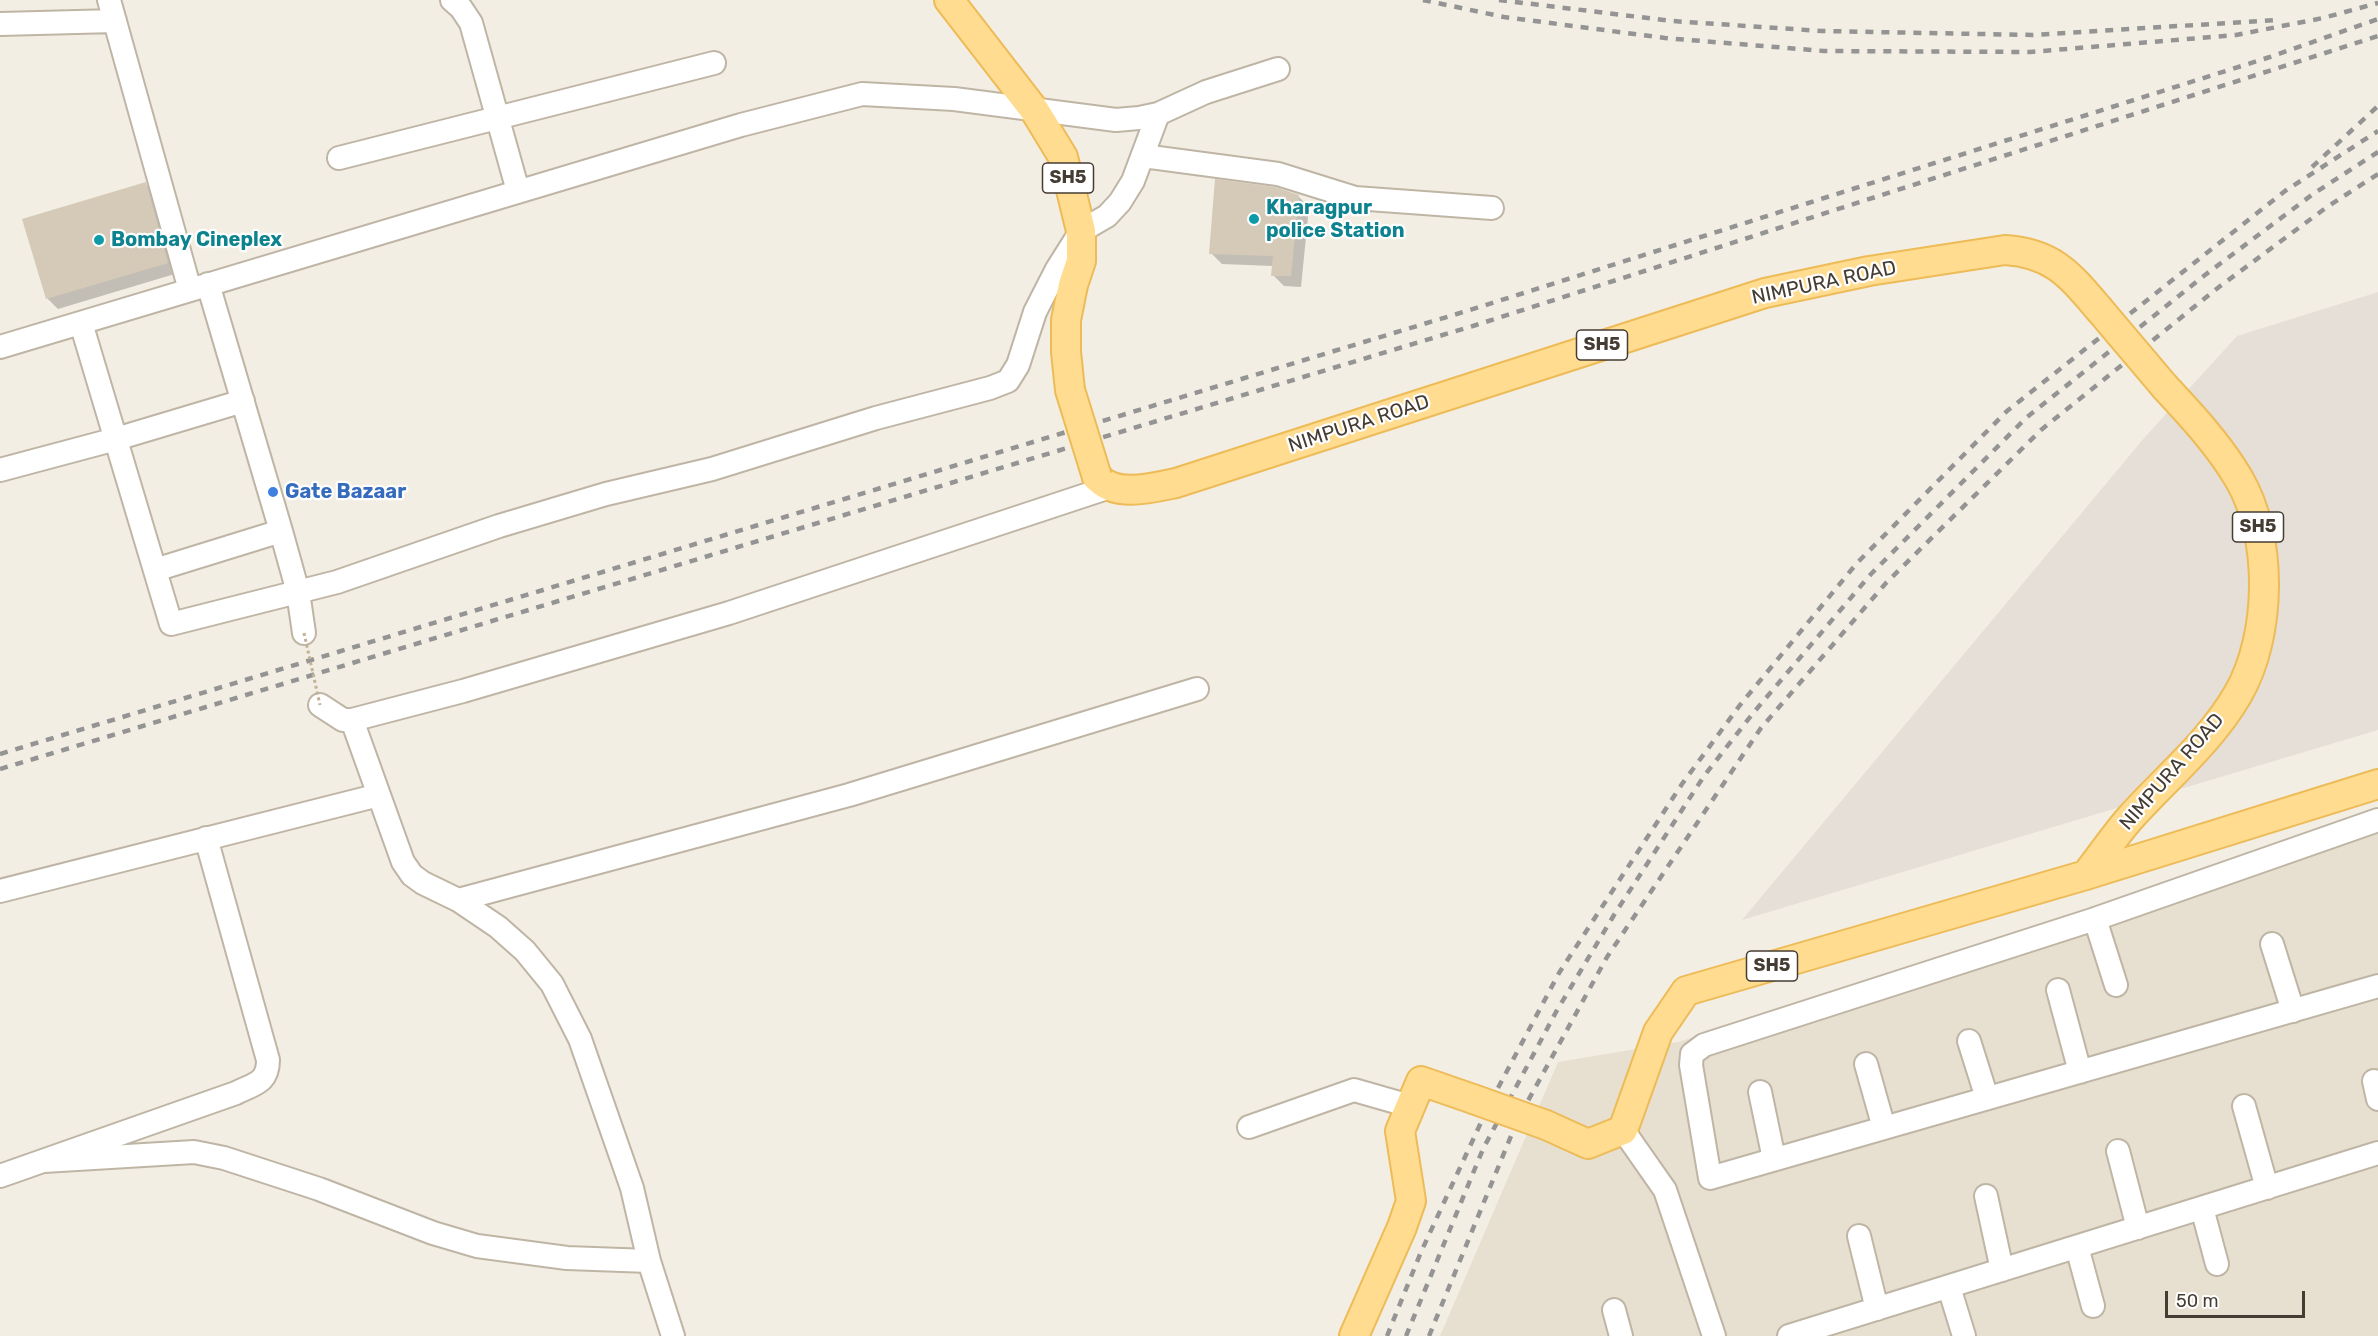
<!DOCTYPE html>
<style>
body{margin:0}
#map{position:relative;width:2378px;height:1336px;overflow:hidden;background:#f3eee3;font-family:Rubik,sans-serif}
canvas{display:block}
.scale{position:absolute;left:2165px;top:1291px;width:140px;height:27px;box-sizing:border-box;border:3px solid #453d33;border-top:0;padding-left:8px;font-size:18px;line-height:21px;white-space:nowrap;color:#453d33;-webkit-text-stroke:4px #fff;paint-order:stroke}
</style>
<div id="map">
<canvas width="2378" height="1336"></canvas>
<div class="scale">50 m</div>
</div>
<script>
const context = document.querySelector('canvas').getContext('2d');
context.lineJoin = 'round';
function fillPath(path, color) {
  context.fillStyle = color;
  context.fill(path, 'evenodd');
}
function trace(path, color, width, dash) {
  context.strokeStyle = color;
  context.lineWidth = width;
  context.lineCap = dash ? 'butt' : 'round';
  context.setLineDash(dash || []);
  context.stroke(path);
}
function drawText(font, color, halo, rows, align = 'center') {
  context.font = font + ' Rubik,sans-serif';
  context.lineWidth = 4.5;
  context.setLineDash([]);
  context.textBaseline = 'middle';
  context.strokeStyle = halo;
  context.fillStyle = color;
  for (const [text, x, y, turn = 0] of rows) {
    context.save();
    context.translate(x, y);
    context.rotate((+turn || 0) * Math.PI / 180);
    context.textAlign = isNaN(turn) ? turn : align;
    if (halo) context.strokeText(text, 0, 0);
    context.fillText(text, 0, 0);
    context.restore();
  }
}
fillPath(new Path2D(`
 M2378,834v502h-938l118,-274 120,-20z`), '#e7dfd0');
fillPath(new Path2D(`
 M2378,292v438l-636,190 403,-483 92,-101z`), '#e5dfd8');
fillPath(new Path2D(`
 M145,184l11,10 22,79 -120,36 -11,-11z
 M1298,196l11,11 -8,80 -17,-1 -11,-11v-9l-51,-2 -11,-11z`), '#0003');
fillPath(new Path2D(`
 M1215,179l60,8 24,8 -8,81h-20l2,-20 -64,-2z
 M146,182l22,81 -122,36 -24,-80z`), '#d5c9b7');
const minor = new Path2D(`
 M109,0l81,290
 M452,0l9,8 10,15 47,168
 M0,24l115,-3
 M1143,156l135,18 77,24 137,10
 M339,158l375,-95
 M208,284l73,247 17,61 6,41
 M81,323l90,301 166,-42 162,-56 107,-32 106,-25 164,-51 114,-30 18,-7 10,-16 17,-53 22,-43 24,-38 26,-15 13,-14 13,-21 25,-67
 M0,347l741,-222 121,-31 92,5 162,21 23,-2 19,-4 48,-22 72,-23
 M0,470l116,-31 127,-38
 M155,570l126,-39
 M320,705l23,15h9l111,-29 266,-78 381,-126
 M352,720l51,142 9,13 11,8 35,17 40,27 27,24 27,33 28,55 52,149 17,73 24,75
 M2378,820l-283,99 -391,126 -12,9 -1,11 19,113 668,-192
 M0,891l379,-96
 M458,900l391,-105 348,-106
 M2095,919l21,66
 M2272,944l21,67
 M2058,990l22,82
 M1969,1041l18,57
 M1866,1064l18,64
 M2374,1081l4,18
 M1760,1092l14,67
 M2244,1106l23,82
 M1249,1127l105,-37 56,16
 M1623,1130l42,60 49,146
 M2118,1151l20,77
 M44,1161l150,-9 30,6 95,31 114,44 44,13 90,12 82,3
 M0,1176l236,-83c18,-9 32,-10 32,-33l-62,-222
 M1986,1196l16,74
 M2202,1208l15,56
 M1859,1236l18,73
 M2077,1247l16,59
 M1949,1287l15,49
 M1614,1310l7,26
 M1789,1336l589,-183`);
const major = new Path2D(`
 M949,0l86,111 28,46 18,74v30l-8,24 -7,35v32l4,38
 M1097,477c18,21 55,11 79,6l589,-190 104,-22 136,-21c48,3 65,25 94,59
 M2086,875c15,-19 29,-40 45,-58 36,-40 80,-76 107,-123 34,-59 35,-157 1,-215 -20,-34 -47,-63 -74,-92
 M1546,1125l42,19 35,-14 35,-98 28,-41 400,-116 292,-91
 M1354,1336l48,-109 9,-26 -11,-70 21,-50 52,18`);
trace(minor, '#bfb5a5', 26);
trace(major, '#edbb57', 32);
trace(minor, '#fff', 22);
trace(major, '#ffdc90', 28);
trace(new Path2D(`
 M1423,0l81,17 161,21 159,13 206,1 206,-17 87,-17 55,-15
 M1499,0l173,21 150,10 210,4 245,-15
 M2312,167l66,-61
 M0,754l1470,-444 800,-253 108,-38
 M0,769l1476,-444 902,-289
 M1387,1336l34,-84 69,-149 69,-130 123,-189 58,-79 117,-142 150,-152 278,-220 93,-60
 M1406,1336l77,-187 73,-137 58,-97 90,-139 50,-64 117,-138 155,-156 179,-143 108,-81 65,-42
 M1429,1336l89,-217 89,-162 154,-229 125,-145 155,-153 178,-143 108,-80 51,-33`), '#949494', 4.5, [8, 8]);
const majorBridge = new Path2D(`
 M2099,309l66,78
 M1070,390l27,87
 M1473,1099l73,26`);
trace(majorBridge, '#edbb57', 32, []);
trace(new Path2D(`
 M304,633l16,72`), '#c2b195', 3, [3, 3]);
trace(majorBridge, '#ffdc90', 28);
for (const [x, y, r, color] of [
 [1254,219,6,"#0f9aa8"],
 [99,240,6,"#0f9aa8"],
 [273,492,6,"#3f7fe0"]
]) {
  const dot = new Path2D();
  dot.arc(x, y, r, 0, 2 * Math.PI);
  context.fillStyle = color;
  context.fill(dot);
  trace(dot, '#fff', 2);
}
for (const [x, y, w] of [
 [1068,178,51],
 [1602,345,51],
 [2258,527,51],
 [1772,966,51]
]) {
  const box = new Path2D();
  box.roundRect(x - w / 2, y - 15, w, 30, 4.5);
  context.fillStyle = '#fff';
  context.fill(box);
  trace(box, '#453d33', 1.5);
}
drawText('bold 18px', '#453d33', null, [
 ["SH5",1068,178],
 ["SH5",1602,345],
 ["SH5",2258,527],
 ["SH5",1772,966]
]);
drawText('bold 20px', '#0d838f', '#fff', [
 ["Kharagpur",1266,208],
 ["police Station",1266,231],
 ["Bombay Cineplex",111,240]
], 'left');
drawText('20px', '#453d33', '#fff', [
 ["NIMPURA ROAD",1824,283,-12],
 ["NIMPURA ROAD",1359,424,-18],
 ["NIMPURA ROAD",2172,772,-49]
]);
drawText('bold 20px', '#366cbe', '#fff', [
 ["Gate Bazaar",285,492]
], 'left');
</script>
